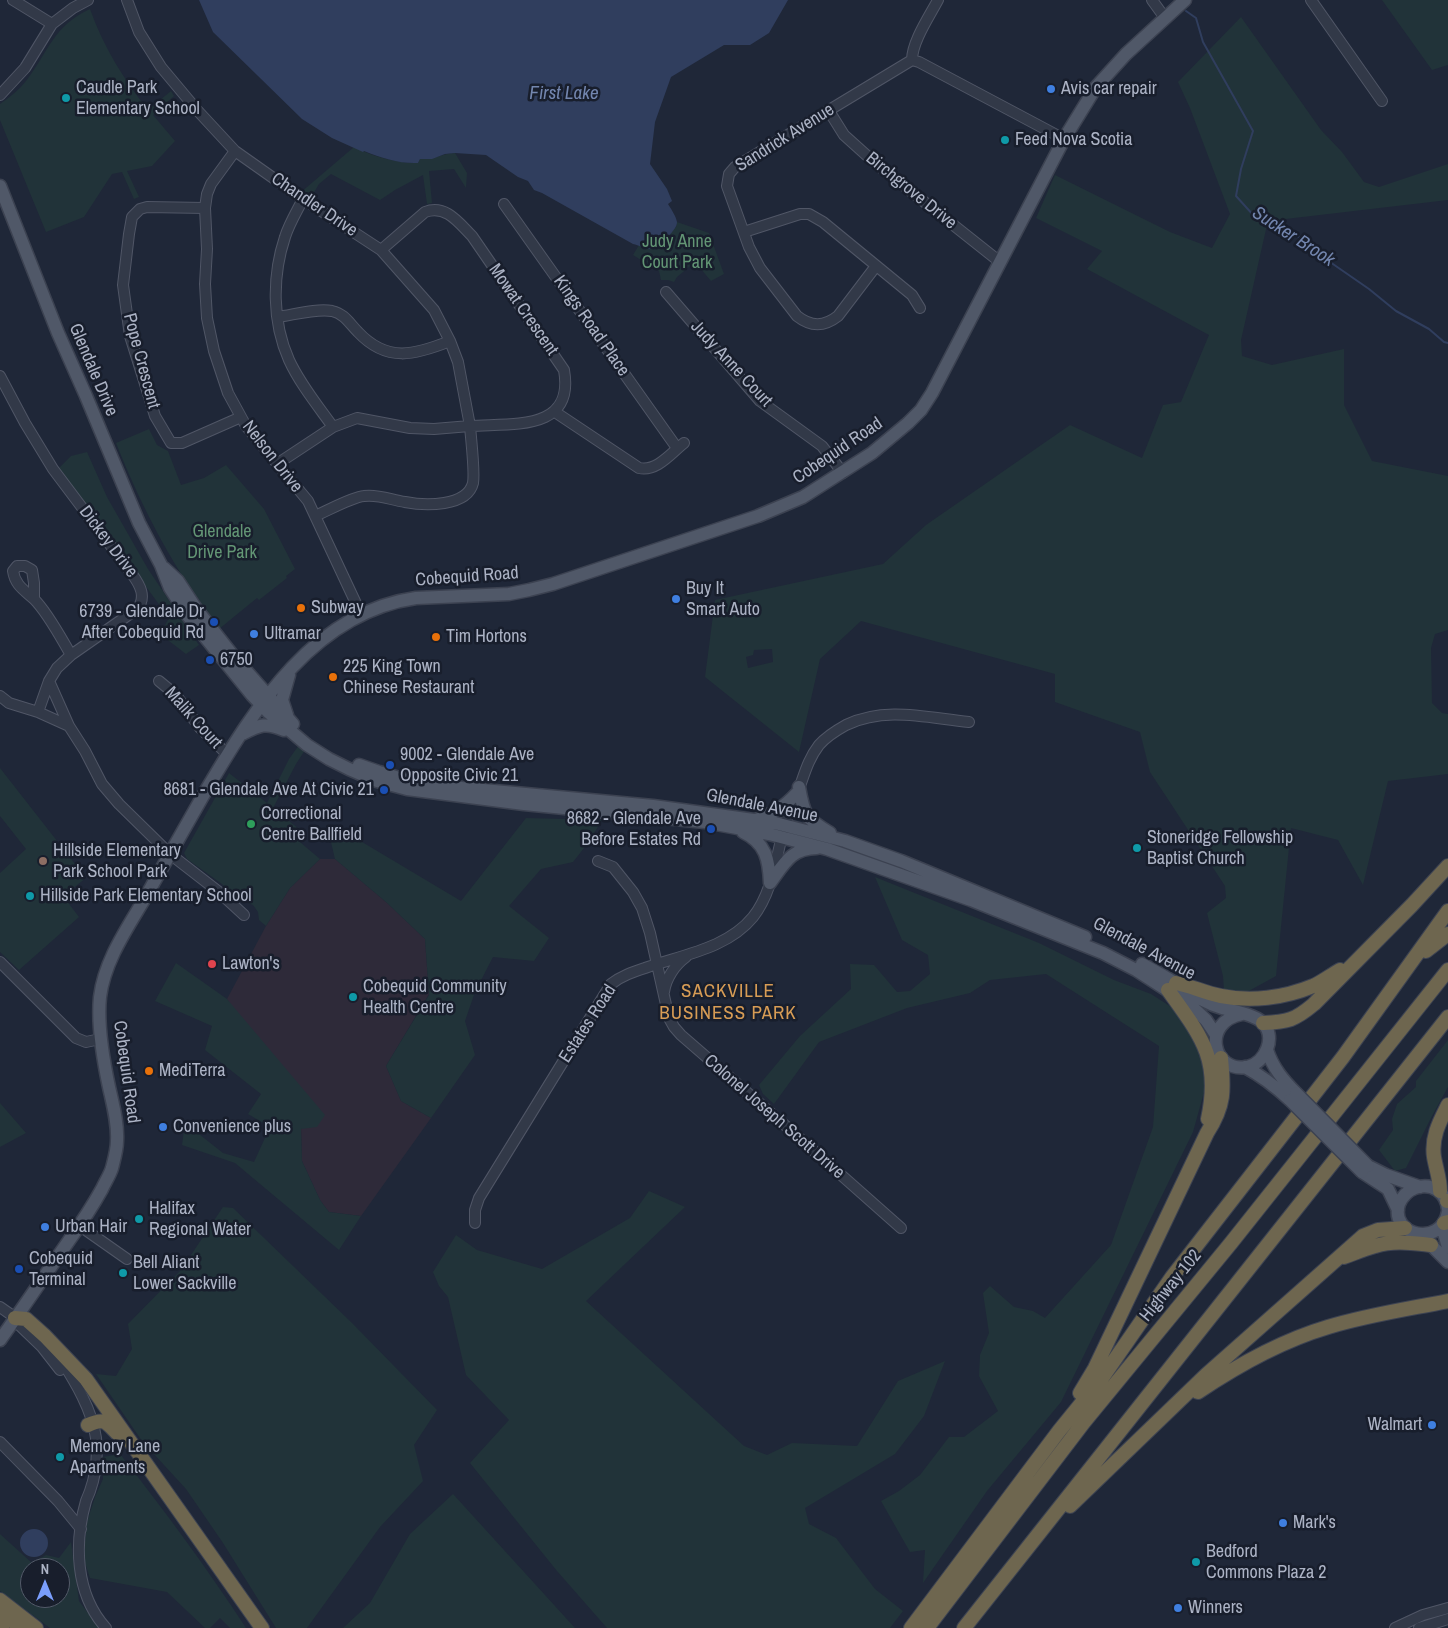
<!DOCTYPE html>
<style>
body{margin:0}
#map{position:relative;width:1448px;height:1628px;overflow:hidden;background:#1f2738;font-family:"Archivo Narrow",sans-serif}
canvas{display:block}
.north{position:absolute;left:20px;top:1558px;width:50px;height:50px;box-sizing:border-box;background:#181e2c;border:1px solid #535a69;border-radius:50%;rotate:0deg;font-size:14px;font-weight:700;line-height:20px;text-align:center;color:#acb3c5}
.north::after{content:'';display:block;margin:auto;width:18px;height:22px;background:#7a9efc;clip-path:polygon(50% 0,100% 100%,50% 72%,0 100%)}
</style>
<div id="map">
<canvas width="1448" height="1628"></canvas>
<div class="north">N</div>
</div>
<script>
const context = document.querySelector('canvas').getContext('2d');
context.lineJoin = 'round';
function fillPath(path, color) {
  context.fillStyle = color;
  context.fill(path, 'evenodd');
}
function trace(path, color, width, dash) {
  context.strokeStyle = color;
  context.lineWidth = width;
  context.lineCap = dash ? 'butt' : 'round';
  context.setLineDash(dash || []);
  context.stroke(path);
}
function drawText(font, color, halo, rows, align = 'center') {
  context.font = font + ' "Archivo Narrow",sans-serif';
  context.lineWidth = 5;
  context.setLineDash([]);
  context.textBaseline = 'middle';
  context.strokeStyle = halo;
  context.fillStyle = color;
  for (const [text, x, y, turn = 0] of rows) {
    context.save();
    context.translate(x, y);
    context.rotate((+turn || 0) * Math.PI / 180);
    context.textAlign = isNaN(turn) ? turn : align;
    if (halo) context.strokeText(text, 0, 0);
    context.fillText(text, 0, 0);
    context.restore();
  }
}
fillPath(new Path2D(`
 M320,859h15l51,43 39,37 4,55 -43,72 15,35 30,17 -70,98 -32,-4 -9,-12 -18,-39 -1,-32 -74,-130 39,-73 24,-38z`), '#2e2a39');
fillPath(new Path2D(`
 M1382,0h66v65l-16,5z
 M90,9c13,37 34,71 58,101l23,-19 3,5 -21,19 22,26 -23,25 -25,5 12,26 -5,2 -12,-27 -10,2 -28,43 -38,15 -46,-112v-16c10,-7 19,-14 26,-23 23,-30 27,-55 64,-72z
 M1241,17l80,113 21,22 22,30 15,5 69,-23v36l-171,20 -10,5 -26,115 1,16 30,9 72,-16v56l28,56 76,15v154l-13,4 -4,14 1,55 10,10 6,1v60l-60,7 -25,104 -25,-45 -47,-12 -15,148 -51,28 -2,-28 -16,-63 19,-15 -1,-12 -75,-114 -10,-40 -85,-30v-28l-194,-53 -41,38 -21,93 -94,-75 10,-77 168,-36 43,-39 144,-100 72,33 21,-53 18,-3 28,-67 -122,-66 15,-18 -66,-33 19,-43 115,57 42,16 18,-34 -40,-106 -12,-26zM772,649l1,13 -25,6 -2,-11 7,-2 1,-5z
 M354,147c20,10 43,16 64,16l2,-4c13,0 23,-5 35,-6l12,20 -1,15 -12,-19 -25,2 3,32 -5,1 -4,-29 -28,15 -15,10 -49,-26 -12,10 -9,15 -10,-6z
 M677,222l32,11 15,41 -13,7 -16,-19 -18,15 -3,5 -6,-2h-7l-2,-9 -26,-16 6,-10 9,4 11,-4 17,-18z
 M149,429l8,16 11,6 13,34 23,-7 22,-13 38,44 31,60 -9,7 1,2 -28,22 -2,-2 -38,31c-45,-60 -75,-116 -103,-186z
 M87,452l20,45 41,72 51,76 -13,9 -26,-20 9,-16 -110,-150 12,-12z
 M299,745l6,5 -9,14 -23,44 26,21 -5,8 26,22 -30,29 -24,38 -7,-6 -1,-8 -5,-7 -16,-6 -15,-15 -35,-25 -3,-6 45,-80 38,30 22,-44z
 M0,768l86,110 -23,18 16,21 -60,53 -19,-18v-79l26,-24 -26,-33z
 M526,818l76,2 -14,23 -15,19 -32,7 -32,37 40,32 -15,23 -41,-4 -18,35 -10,29 10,34 -44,63 -30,-17 -15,-35 43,-71 -4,-56 -39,-37 -51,-43 -4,-17 16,-9 114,68z
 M875,877l164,66 75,37 37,14 25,16 35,57 -18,65 -132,270 -74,89 -64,92 2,-33 -15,2 -29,-51 18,-10 21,-16 29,-38h15l34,-26 -19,-35 1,-21 9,-22 -6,-40 7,-7 24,21 19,4 12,7 66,-73 42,-118 6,-81 -113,-72 -56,6 -20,13 -63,15 -88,34 -45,62 -11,-10 -4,-9 41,-49 51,-47 -1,-25 24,1 23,27 13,-1 20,-17 -2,-19 -26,-15z
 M176,963l51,36 98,116 -8,12 -16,2 1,32 18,39 9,12 32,4 -22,34 -104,-87 -53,-18 3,-22 38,30 31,9 16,-35 -22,-13 13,-20 -56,-44 7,-24 -57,-25z
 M1448,1040v47l-16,29 -26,52 -11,3 -16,-21 14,-20 -1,-11 5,-15 19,-17v-6z
 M0,1103l26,30 -26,14z
 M649,1191l36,16 -99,94 158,145 23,9 25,-12 65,3 41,-65 47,-20 -21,55 -29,38 -90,54 4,16 27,14 39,51 28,22 -13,17h-283l-50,-57 -87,-108 39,-43 -43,-45 -18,-78 -9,-11 -6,-14 23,-37 21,15 65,19 88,-51z
 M223,1207l10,1 119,115 85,87 -23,35 9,36 -43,46 -73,101h-31l-53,-85 -37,-54 -44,-48 -46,-67 20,2 16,-27 -4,-25 53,-54z
 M120,1454c44,56 87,114 126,174h-16l-10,-10 -10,10h-5l-38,-36 -77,-14 -6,-18 1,-18 2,-20 8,-25 8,-18v-22z
 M453,1494l122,134h-232l27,-25 40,-69z
 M0,1534l32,29 14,-8 13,3 12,-16 8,59 20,27h-49l-50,-37zM30,1568h30v30h-30z`), '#213339');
fillPath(new Path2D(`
 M199,0h589l-19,33 -19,12h-26l-53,32 -16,45 -5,42 17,25 5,12 -4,3c3,5 8,12 9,18 1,8 -21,27 -28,27 -5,0 -10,-4 -16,-5l-91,-51 -8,-3 -6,-9 -10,-4 -32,-22 -31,-2 -10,1 -13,5h-12l-2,4c-18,1 -36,-5 -54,-12l-1,1 -31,-14 -30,-19 -89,-87z
 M20 1543a14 14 0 1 1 28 0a14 14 0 1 1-28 0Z`), '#303e5e');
trace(new Path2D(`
 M1186,11l10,7 7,24 50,89 -12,38 -5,27 19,21 52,24 23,21 39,27 27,22 33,18 15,13 4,1`), '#303e5e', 2);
const minor = new Path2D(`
 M13,0l39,24
 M127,0l12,32 22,35 36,43 38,41 68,48 78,51 53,60 16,31 8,21 12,64c42,-3 105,6 94,-56l-92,-134c-13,-13 -26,-32 -47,-24l-44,38
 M1152,0l13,18
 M1311,0l71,101
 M912,60c0,-18 17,-43 26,-60
 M0,95l25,-27 27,-44 21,-16 15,-8
 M829,111l15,24 30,27 126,100
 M235,151l-24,33 -4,10 -2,14 2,41 -2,35 2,34 7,33 14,42 18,33 62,75 53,113
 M303,199c-6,12 -14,25 -18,38 -13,39 -13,85 4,123 11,24 29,46 44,67
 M504,204l173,244
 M205,208l-58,-1 -7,2 -8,8 -3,17 -6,51 7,51 25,80 16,27h11l59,-26
 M744,232l56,-18h9l14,8 89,73 8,13
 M876,266l-38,50c-14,11 -27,11 -41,0l-37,-48 -11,-21 -22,-61 2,-12 6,-7 177,-107 7,2 145,77
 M666,292l94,109 62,45 21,27
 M278,317c15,-2 39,-9 54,-6 13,3 17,12 26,21 29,31 57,23 92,9
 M0,376l25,47 28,46 79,105c8,11 15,23 5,35l-66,46 -14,13 -8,13 -11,31
 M555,412l84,56c18,4 32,-15 45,-25
 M277,464l56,-37 24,-9 53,10 24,1 36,-3c1,13 5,46 3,57 -6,24 -48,23 -68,19 -14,-2 -26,-8 -41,-6 -12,1 -37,15 -49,20
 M34,599v-16l-2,-13 -7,-4h-8l-4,5c2,14 11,19 21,28 14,14 27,39 37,56
 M49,681l20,45 16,25 17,33 17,20 51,50 49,38 25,23
 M159,681l17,14 24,33 28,27
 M0,696l9,7 29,9 31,14
 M598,861l15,6 20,25 9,16 8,25 19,85 5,9 7,8 106,92 114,101
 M0,962l76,76 10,4 14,-3
 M664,992c2,-14 11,-27 22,-35
 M475,1223v-13l4,-12 132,-214c10,-8 22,-12 34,-16 36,-13 82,-19 108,-51 18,-23 22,-53 29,-81 4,-18 11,-33 18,-50 5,-14 9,-28 19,-41 7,-8 18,-15 27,-20 40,-19 81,-7 123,-3
 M80,1226l47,33
 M0,1307l20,14
 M15,1318l2,5 25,24 18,23
 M60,1358c15,24 32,51 36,80 2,17 0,36 -6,53 -1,3 -3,7 -4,10 -12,42 -11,93 20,127
 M0,1442l58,59 23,28
 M1395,1628l28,-13 25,-7
 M1419,1628l29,-9`);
const major = new Path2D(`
 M0,186l58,147 28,63 53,127 22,42 9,23 18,28 64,79 16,17 39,33 22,14 20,10 28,12 30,8 117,15 181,18 64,12 58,15 144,51 132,53 33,17 54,35 16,15 10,15
 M164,568l14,13 19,29 37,47 59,67
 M287,715l-5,-15 7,-25
 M242,734c18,-9 23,-12 42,-4
 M359,765l20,7 30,9 53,7 191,18 122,17 70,18 56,20 184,76
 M799,787c5,28 6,31 31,46
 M756,820c18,-7 27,-12 41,-27
 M743,832c23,11 26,28 27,51
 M770,883c14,-19 21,-35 47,-35
 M1142,964c11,6 22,12 33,19 16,10 29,20 47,25 11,3 31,6 40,14 15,14 4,41 -15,45 -35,6 -46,-45 -5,-53
 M1267,1050c6,18 16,30 29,43
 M1245,1067c17,9 31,20 45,33
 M1368,1166l18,9 34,12
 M1362,1172l26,17 10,21
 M1448,1209c-2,-17 -16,-27 -33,-21 -8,3 -13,9 -16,16 -10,32 42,44 49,8
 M1442,1226l6,21
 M1424,1238l24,24
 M0,1340c23,-32 45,-65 68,-98 12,-17 24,-35 34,-53 3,-7 8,-14 10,-21 2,-8 5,-18 5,-27 1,-18 -4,-36 -8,-54 -6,-28 -12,-61 -9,-90 5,-42 35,-79 54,-115 18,-32 36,-63 54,-95 48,-81 107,-175 208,-189l93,-4 20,-4 24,-6 205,-68 45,-19 69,-44 36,-30 13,-13 11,-17 132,-254 32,-52 30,-33 59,-54`);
const highway = new Path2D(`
 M1426,951l22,-17
 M1176,983c15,3 29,10 45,13 30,6 63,2 92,-10 9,-4 18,-11 27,-16
 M1168,990c33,46 53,69 40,129
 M1263,1023c25,-1 32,-3 51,-19l98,-99 36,-39
 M1440,1191c0,-12 -4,-22 -6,-34 -3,-20 6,-36 14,-52
 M1447,1201h1
 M1444,1223l4,-1
 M1344,1257c11,-4 20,-8 31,-11 19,-6 37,-3 56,-1
 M15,1318l11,1 19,17 41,43 176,249
 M1198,1392c40,-27 83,-51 130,-65 39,-12 80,-18 120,-26
 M1080,1393l15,-25 112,-235c18,-28 17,-43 14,-75
 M88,1425c16,-7 17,-4 29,8
 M1070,1506l136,-131 157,-139 15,-6 27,-2
 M0,1600l36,28
 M0,1611l21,17
 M0,1627l2,1
 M911,1628l148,-197 43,-53 70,-101 171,-220 105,-146
 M927,1628l157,-206 147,-179 217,-273
 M964,1628l484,-611`);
trace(minor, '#505666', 12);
trace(major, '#3c4251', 15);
trace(highway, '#3d4352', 16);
trace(minor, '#323948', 10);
trace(major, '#505868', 12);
trace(highway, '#6e664f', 14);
const majorBridge = new Path2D(`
 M1296,1093l72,73
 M1290,1100l72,72`);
trace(majorBridge, '#3c4251', 15, []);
trace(majorBridge, '#505868', 12);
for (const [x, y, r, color] of [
 [1051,89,5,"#3f7fe0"],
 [66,98,5,"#0f9aa8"],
 [1005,140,5,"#0f9aa8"],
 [676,599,5,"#3f7fe0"],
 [301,608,5,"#e8710a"],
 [214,622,5,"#1a4fb4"],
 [254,634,5,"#3f7fe0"],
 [436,637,5,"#e8710a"],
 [210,660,5,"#1a4fb4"],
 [333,677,5,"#e8710a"],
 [390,765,5,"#1a4fb4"],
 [384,790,5,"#1a4fb4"],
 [251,824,5,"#2e9e5b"],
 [711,829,5,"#1a4fb4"],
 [1137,848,5,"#0f9aa8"],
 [43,861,5,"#8d6e63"],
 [30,896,5,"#0f9aa8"],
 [212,964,5,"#e0444e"],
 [353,997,5,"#0f9aa8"],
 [149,1071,5,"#e8710a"],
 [163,1127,5,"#3f7fe0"],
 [139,1219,5,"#0f9aa8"],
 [45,1227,5,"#3f7fe0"],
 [19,1269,5,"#1a4fb4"],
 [123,1273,5,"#0f9aa8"],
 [1432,1425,5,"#3f7fe0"],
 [60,1457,5,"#0f9aa8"],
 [1283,1523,5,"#3f7fe0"],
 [1196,1562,5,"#0f9aa8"],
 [1178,1608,5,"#3f7fe0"]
]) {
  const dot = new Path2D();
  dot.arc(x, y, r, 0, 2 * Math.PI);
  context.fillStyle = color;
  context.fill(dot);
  trace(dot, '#181e2c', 2);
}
drawText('18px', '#acb3c5', '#181e2c', [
 ["Caudle Park",76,88],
 ["Elementary School",76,109],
 ["Avis car repair",1061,89],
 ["Feed Nova Scotia",1015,140],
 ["Buy It",686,589],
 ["Smart Auto",686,610],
 ["Subway",311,608],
 ["6739 - Glendale Dr",204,612,"right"],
 ["After Cobequid Rd",204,633,"right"],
 ["Ultramar",264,634],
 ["Tim Hortons",446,637],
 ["6750",220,660],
 ["225 King Town",343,667],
 ["Chinese Restaurant",343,688],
 ["9002 - Glendale Ave",400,755],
 ["Opposite Civic 21",400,776],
 ["8681 - Glendale Ave At Civic 21",374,790,"right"],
 ["Correctional",261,814],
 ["Centre Ballfield",261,835],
 ["8682 - Glendale Ave",701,819,"right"],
 ["Before Estates Rd",701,840,"right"],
 ["Stoneridge Fellowship",1147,838],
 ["Baptist Church",1147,859],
 ["Hillside Elementary",53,851],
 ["Park School Park",53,872],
 ["Hillside Park Elementary School",40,896],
 ["Lawton's",222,964],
 ["Cobequid Community",363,987],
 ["Health Centre",363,1008],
 ["MediTerra",159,1071],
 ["Convenience plus",173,1127],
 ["Halifax",149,1209],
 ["Regional Water",149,1230],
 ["Urban Hair",55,1227],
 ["Cobequid",29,1259],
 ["Terminal",29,1280],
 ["Bell Aliant",133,1263],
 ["Lower Sackville",133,1284],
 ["Walmart",1422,1425,"right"],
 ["Memory Lane",70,1447],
 ["Apartments",70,1468],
 ["Mark's",1293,1523],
 ["Bedford",1206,1552],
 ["Commons Plaza 2",1206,1573],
 ["Winners",1188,1608]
], 'left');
drawText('18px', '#acb3c5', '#181e2c', [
 ["Sandrick Avenue",785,138,-32],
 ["Birchgrove Drive",911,191,39],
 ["Chandler Drive",314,205,34],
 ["Mowat Crescent",523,310,55],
 ["Kings Road Place",591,326,55],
 ["Pope Crescent",141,361,75],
 ["Judy Anne Court",731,364,47],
 ["Glendale Drive",93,370,67],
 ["Cobequid Road",838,451,-34],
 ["Nelson Drive",272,457,52],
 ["Dickey Drive",108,542,53],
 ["Cobequid Road",467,577,-4],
 ["Malik Court",193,718,48],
 ["Glendale Avenue",762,806,11],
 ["Glendale Avenue",1144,949,28],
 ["Estates Road",588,1024,-57],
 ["Cobequid Road",126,1072,82],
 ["Colonel Joseph Scott Drive",774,1117,41],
 ["Highway 102",1171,1286,-51]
]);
drawText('18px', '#639675', '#181e2c', [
 ["Judy Anne",677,242],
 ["Court Park",677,263],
 ["Glendale",222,532],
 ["Drive Park",222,553]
]);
drawText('italic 19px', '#7386af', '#181e2c', [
 ["First Lake",564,94],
 ["Sucker Brook",1293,237,33]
]);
context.letterSpacing = '1px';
drawText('19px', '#d79c55', '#181e2c', [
 ["SACKVILLE",728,992],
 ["BUSINESS PARK",728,1014]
]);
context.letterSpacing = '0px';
</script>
